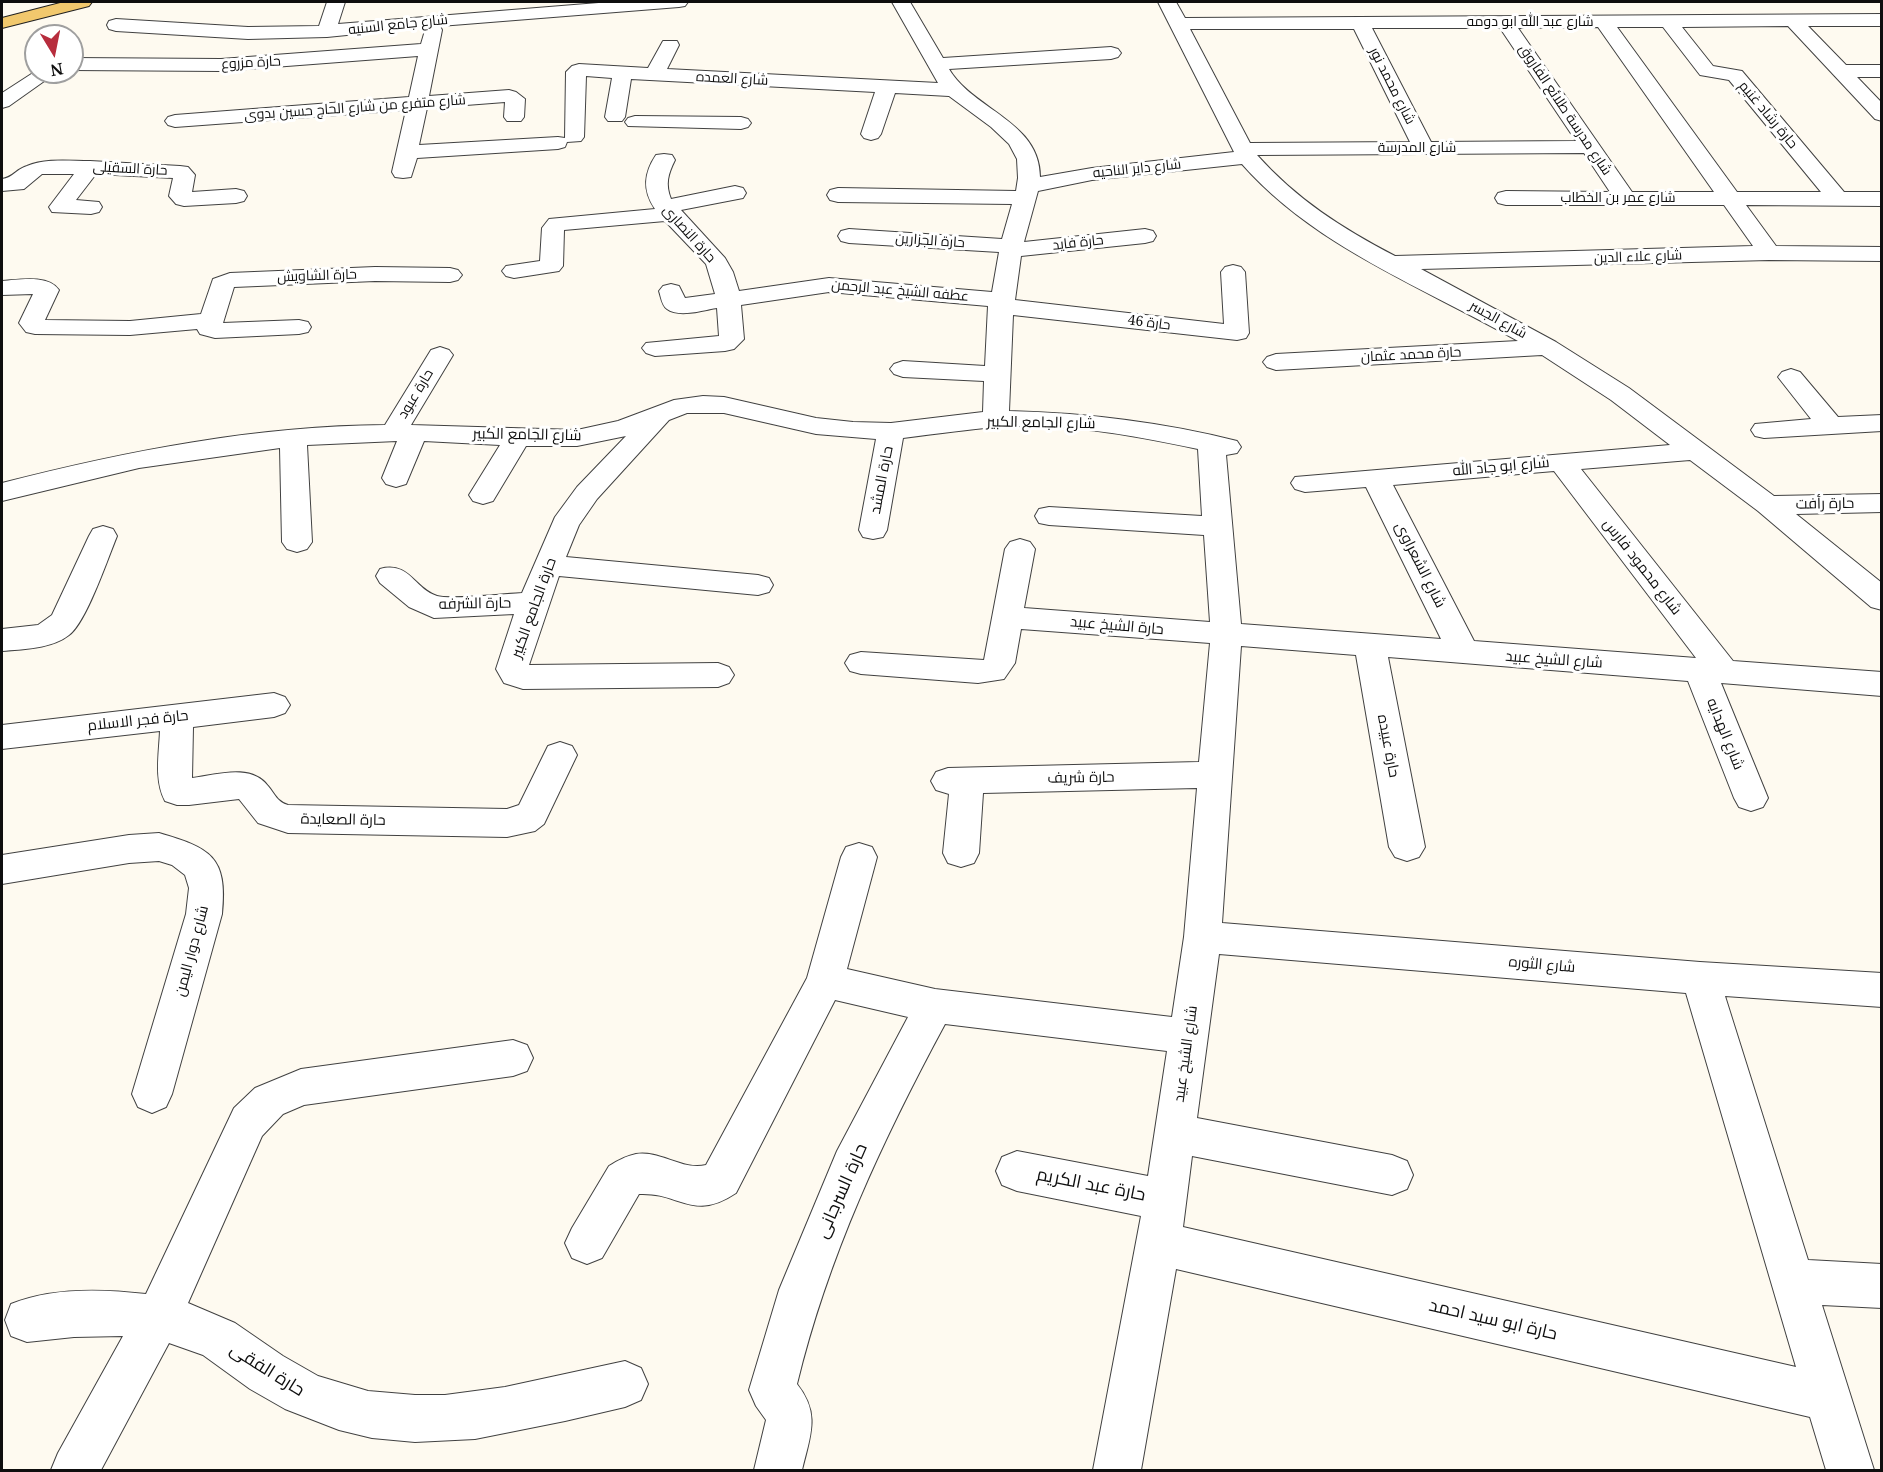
<!DOCTYPE html>
<meta charset="utf-8">
<style>
body{margin:0}
#map{position:relative;width:1883px;height:1472px;overflow:hidden;background:#fefaf0;font-family:"Noto Serif",serif}
canvas{display:block}
.frame{position:absolute;inset:0;border:3px solid #0e0e0e;pointer-events:none}
.north{position:absolute;left:24px;top:24px;width:60px;height:60px;box-sizing:border-box;background:#fff;border:2px solid #9f9f9f;border-radius:50%;rotate:170deg;font-size:16px;font-weight:700;line-height:24px;text-align:center;color:#0e0e0e}
.north::after{content:'';display:block;margin:auto;width:21px;height:27px;background:#b72d3d;clip-path:polygon(50% 0,100% 100%,50% 72%,0 100%)}
</style>
<div id="map">
<canvas width="1883" height="1472"></canvas>
<div class="frame"></div>
<div class="north">N</div>
</div>
<script>
const context = document.querySelector('canvas').getContext('2d');
context.lineJoin = 'round';
function trace(path, color, width, dash) {
  context.strokeStyle = color;
  context.lineWidth = width;
  context.lineCap = dash ? 'butt' : 'round';
  context.setLineDash(dash || []);
  context.stroke(path);
}
function fillPath(path, color) {
  context.fillStyle = color;
  context.fill(path, 'evenodd');
}
function drawText(font, color, halo, rows, align = 'center') {
  context.font = font + ' "Noto Serif",Cairo,serif';
  context.lineWidth = 6;
  context.setLineDash([]);
  context.textBaseline = 'middle';
  context.strokeStyle = halo;
  context.fillStyle = color;
  for (const [text, x, y, turn = 0] of rows) {
    context.save();
    context.translate(x, y);
    context.rotate((+turn || 0) * Math.PI / 180);
    context.textAlign = isNaN(turn) ? turn : align;
    if (halo) context.strokeText(text, 0, 0);
    context.fillText(text, 0, 0);
    context.restore();
  }
}
const minor = new Path2D(`
 M327,2h18l-7,22 273,-22h77l-3,4 -6,1 -239,19 2,4 -13,66 80,-6 7,2 9,7 -1,18 -3,4h-14l-3,-4 1,-15 -78,6 -8,37 139,-8 7,1 1,-66 6,-6 7,-2 69,4 15,-27h14l2,4 -12,24 271,14 -46,-81h18l33,56 168,-11 7,2 3,4 -3,4 -7,2 -162,10c24,41 91,52 91,108l52,-9 142,-16 -76,-150h18l9,16 697,-4v12h-74l38,39h36v12h-25l25,26v18l-7,-2 -87,-93 -106,1 31,39 29,5 102,121h38v14l-136,-1 30,41 106,1v14l-113,-1 -348,9 135,73 73,46 145,108 108,-2v18l-86,2 86,69v27l-11,-3 -113,-96 -68,-51 -109,9 152,192 149,11v24l-161,-13 47,115 -5,9 -12,4 -12,-4 -5,-9 -46,-117 -300,-24 37,190 -6,10 -12,4 -12,-4 -6,-10 -33,-192 -115,-9 -19,277 478,39 182,11v34l-157,-11 83,264 74,4v44l-60,-3 52,165h-48l-16,-53 -634,-148 -35,201h-48l48,-254 -124,-25 -15,-6 -6,-14 6,-14 15,-6 131,25 19,-125 -222,-27c-62,115 -117,232 -148,360 24,30 13,52 5,86h-48l12,-50 -10,-14 -7,-16 30,-100 58,-139 71,-134 -73,-17 -99,193c-43,29 -56,-1 -97,1l-37,64 -15,6 -15,-6 -7,-15 7,-15 37,-62c8,-5 17,-10 27,-12 24,-4 47,17 70,11l101,-187 34,-121 5,-10 13,-4 13,4 5,10 -30,112 88,20 237,28 12,-80 13,-149 -214,5 -4,60 -5,10 -13,4 -13,-4 -5,-10 6,-59 -13,-4 -5,-9 5,-9 12,-4 251,-6 11,-119 -189,-14 -6,34 -11,16 -26,4 -117,-9 -11,-3 -5,-8 5,-8 11,-3 123,8 21,-111 5,-7 10,-3 10,3 5,7 -11,59 186,14 -6,-87 -155,-10 -10,-2 -4,-7 4,-7 10,-2 153,9 -4,-67c-66,-14 -137,-27 -204,-22 -30,3 -61,7 -91,11l-16,92 -4,7 -10,2 -10,-2 -4,-7 17,-91 -60,-5 -92,-21h-37l-18,7 -72,79 -18,26 -13,32 192,18 11,3 4,7 -4,7 -11,3 -199,-19 -30,89 189,-2 11,4 5,8 -5,8 -11,4 -195,2 -19,-6 -8,-14 18,-55 -80,4 -25,-11 -29,-24 -4,-7 4,-7c30,-8 34,20 57,27 14,4 67,-2 85,-3l33,-76 22,-30 49,-51 -49,10h-51l-33,55 -10,3 -10,-3 -4,-6 31,-50 -76,-4 -18,43 -10,3 -10,-3 -4,-6 15,-37 -90,4 5,97 -5,7 -10,3 -10,-3 -5,-7 -2,-94 -141,20 -137,33v-18c125,-32 253,-57 383,-58l46,-75 9,-3 9,3 4,5 -42,70 166,5 41,-9 56,-21 29,-4 21,1 92,21 37,4 38,1 92,-11 1,-31 -81,-4 -9,-3 -4,-5 4,-5 9,-3 82,5 3,-60 -159,-14 -88,13 3,34 -10,10 -9,2 -70,5 -9,-3 -4,-5 4,-5 73,-7 -2,-28c-13,2 -38,10 -50,1 -5,-3 -6,-12 -8,-18l4,-5 8,-2 8,2 6,12 30,-4 -9,-30 -41,-43 -101,9 -1,36 -4,5 -45,7 -8,-2 -4,-5 4,-5 34,-5 2,-33 7,-9 106,-10c-13,-19 -11,-36 1,-54l8,-1 8,1 3,5c-7,14 -10,24 -4,39l64,-13 8,2 3,5 -3,5 -62,12 44,48 8,14 6,19 90,-13 163,14 7,-40 -150,-9 -8,-2 -3,-5 3,-5 8,-2 153,10 10,-35 -174,-2 -8,-2 -3,-5 3,-5 8,-2 178,3 2,-13 -1,-19 -8,-15 -18,-17 -42,-31 -54,-3 -14,41 -3,4 -7,2 -7,-2 -3,-4 14,-42 -244,-13 -6,38 -3,4h-14l-3,-4 7,-39 -26,-2 -2,61 -3,4 -14,1 -2,5 -7,2 -141,9 -6,19 -8,1 -8,-1 -3,-5 14,-62 -231,17 -7,-2 -3,-4 3,-4 7,-2 234,-18 9,-41 -197,15 -149,-1v-12l149,1 200,-15 5,-17 -99,10 -79,2 -132,-8 -7,-2 -2,-4 2,-4 7,-2 132,8 71,-1zM1598,27l116,165h-82l-114,-164zM1617,27h46l37,48 29,5 92,112h-84zM1372,28h128l76,113 -145,1zM1190,29h164l56,113 -160,1zM1584,153l26,39 -104,-1 -8,2 -3,5 3,5 8,2h218l29,41 -358,10c-52,-27 -99,-57 -138,-101zM1242,164c73,83 181,123 276,177l-242,13 -9,3 -4,5 4,5 9,3 266,-15 69,45 59,45 -375,32 -4,6 4,6 10,3 61,-5 75,152 -200,-15 -15,-169 11,-2 4,-6 -4,-6c-75,-19 -150,-28 -228,-30l4,-96 224,25 9,-2 3,-5 -4,-61 -4,-5 -8,-2 -8,2 -4,5 3,52 -209,-24 6,-44 124,-13 8,-2 3,-5 -3,-5 -8,-2 -121,13 14,-51 54,-11zM1554,471l142,187 -222,-17 -81,-156zM1219,954l467,39 110,374 -613,-140 9,-71 200,39 15,-6 6,-14 -6,-14 -15,-6 -195,-37z
 M36,71l21,1 -48,34 -7,2v-15z
 M635,116l106,1 7,2 3,4 -3,4 -7,2 -113,-3 -3,-4 3,-4z
 M90,161l90,5 8,1 7,8 -3,17 44,-3 8,2 3,5 -3,5 -8,2 -52,3 -8,-2 -7,-8 4,-18 -77,-4 -20,26 23,2 3,5 -3,5 -8,2 -39,-2 -3,-5 25,-33h-32l-18,15 -22,2v-12c11,-1 14,-10 25,-13 19,-8 42,-5 63,-5z
 M375,267l75,1 8,2 4,5 -4,5 -8,2 -75,-1 -141,6 -11,36 76,-3 9,2 3,5 -3,5 -9,2 -84,4 -15,-4 -3,-5 -67,6 -95,-1 -9,-2 -7,-9 14,-29 -31,1v-14c16,-1 46,-7 57,9l-14,30 85,1 71,-7 12,-35 17,-6z
 M1791,369l9,3 38,45 44,-2v16l-118,7 -9,-2 -4,-6 4,-6 56,-5 -33,-42 4,-5z
 M103,526l10,3 4,7c-9,22 -31,87 -48,99 -18,14 -46,14 -67,16v-22l36,-4 14,-10 37,-79 4,-7z
 M274,693l11,4 5,8 -5,8 -11,4 -81,10 -1,51c24,-3 59,-15 76,8 7,8 9,16 20,19l219,4 12,-4 29,-59 12,-4 12,4 5,9 -33,69 -9,7 -28,6 -219,-4 -30,-10 -19,-24 -50,6h-12l-12,-4c-11,-21 -6,-47 -5,-70l-158,18v-24z
 M159,833c51,15 69,23 63,81l-50,180 -6,13 -14,6 -14,-6 -6,-13 54,-180 3,-26 -4,-13 -13,-10 -13,-4 -30,2 -127,21v-29l127,-20z
 M513,1040l14,5 6,13 -6,13 -14,5 -209,29 -21,9 -21,22 -74,167 47,20 48,33 35,20 50,15 47,4h30l60,-8 120,-26 16,7 7,16 -7,16 -16,7 -60,14 -90,18 -60,3 -43,-4 -33,-8 -54,-21 -35,-20 -47,-34 -34,-12 -68,127h-50l7,-17 65,-117 -49,1 -47,5 -16,-6 -6,-16 6,-16c41,-17 92,-15 135,-10l88,-186 21,-20 46,-19z`);
const major = new Path2D(`
 M64,2h28l-3,4 -87,22v-10z`);
trace(minor, '#414141', 2);
trace(major, '#1f1f1f', 2);
fillPath(minor, '#fff');
fillPath(major, '#f1c86d');
drawText('14px', '#0e0e0e', '#fff', [
 ["شارع عبد الله ابو دومه",1530,22],
 ["شارع جامع السنيه",398,25,-6],
 ["حارة مزروع",251,63,-3],
 ["شارع العمده",732,79,3],
 ["شارع محمد نور",1392,86,63],
 ["شارع متفرع من شارع الحاج حسين بدوى",355,108,-4],
 ["شارع مدرسة طلائع الفاروق",1565,110,56],
 ["حارة رشاد غنيم",1768,115,50],
 ["شارع المدرسة",1417,148],
 ["حارة السقيلى",130,169,3],
 ["شارع داير الناحيه",1137,169,-6],
 ["شارع عمر بن الخطاب",1618,198],
 ["حارة النصارى",689,234,48],
 ["حارة الجزارين",930,241,4],
 ["حارة فايد",1078,243,-6],
 ["شارع علاء الدين",1638,257,-2],
 ["حارة الشاويش",317,276,-2],
 ["عطفه الشيخ عبد الرحمن",900,291,5],
 ["شارع الجسر",1498,320,29],
 ["حارة 46",1149,323,7],
 ["حارة محمد عثمان",1411,355,-3],
 ["حارة عبود",416,394,-59]
]);
drawText('15px', '#0e0e0e', '#fff', [
 ["شارع الجامع الكبير",1041,423,1],
 ["شارع الجامع الكبير",527,435,1],
 ["شارع ابو جاد الله",1501,467,-5],
 ["حارة المشد",882,480,-79],
 ["حارة رأفت",1825,504,-1],
 ["شارع الشعراوى",1420,565,63],
 ["شارع محمود فارس",1642,567,52],
 ["حارة الشرفه",475,604,-1],
 ["حارة الجامع الكبير",534,608,-70],
 ["حارة الشيخ عبيد",1117,626,5],
 ["شارع الشيخ عبيد",1554,660,4],
 ["حارة فجر الاسلام",138,721,-6],
 ["شارع الهدايه",1725,734,68],
 ["حارة عبيده",1388,746,79],
 ["حارة شريف",1081,778,-1],
 ["حارة الصعايدة",343,820,1],
 ["شارع دوار اليمن",192,951,-75],
 ["شارع الثوره",1542,965,5],
 ["شارع الشيخ عبيد",1186,1054,-82]
]);
drawText('18px', '#0e0e0e', '#fff', [
 ["حارة عبد الكريم",1091,1185,11],
 ["حارة السرجانى",842,1191,-66],
 ["حارة ابو سيد احمد",1493,1320,13],
 ["حارة الفقى",267,1370,32]
]);
</script>
